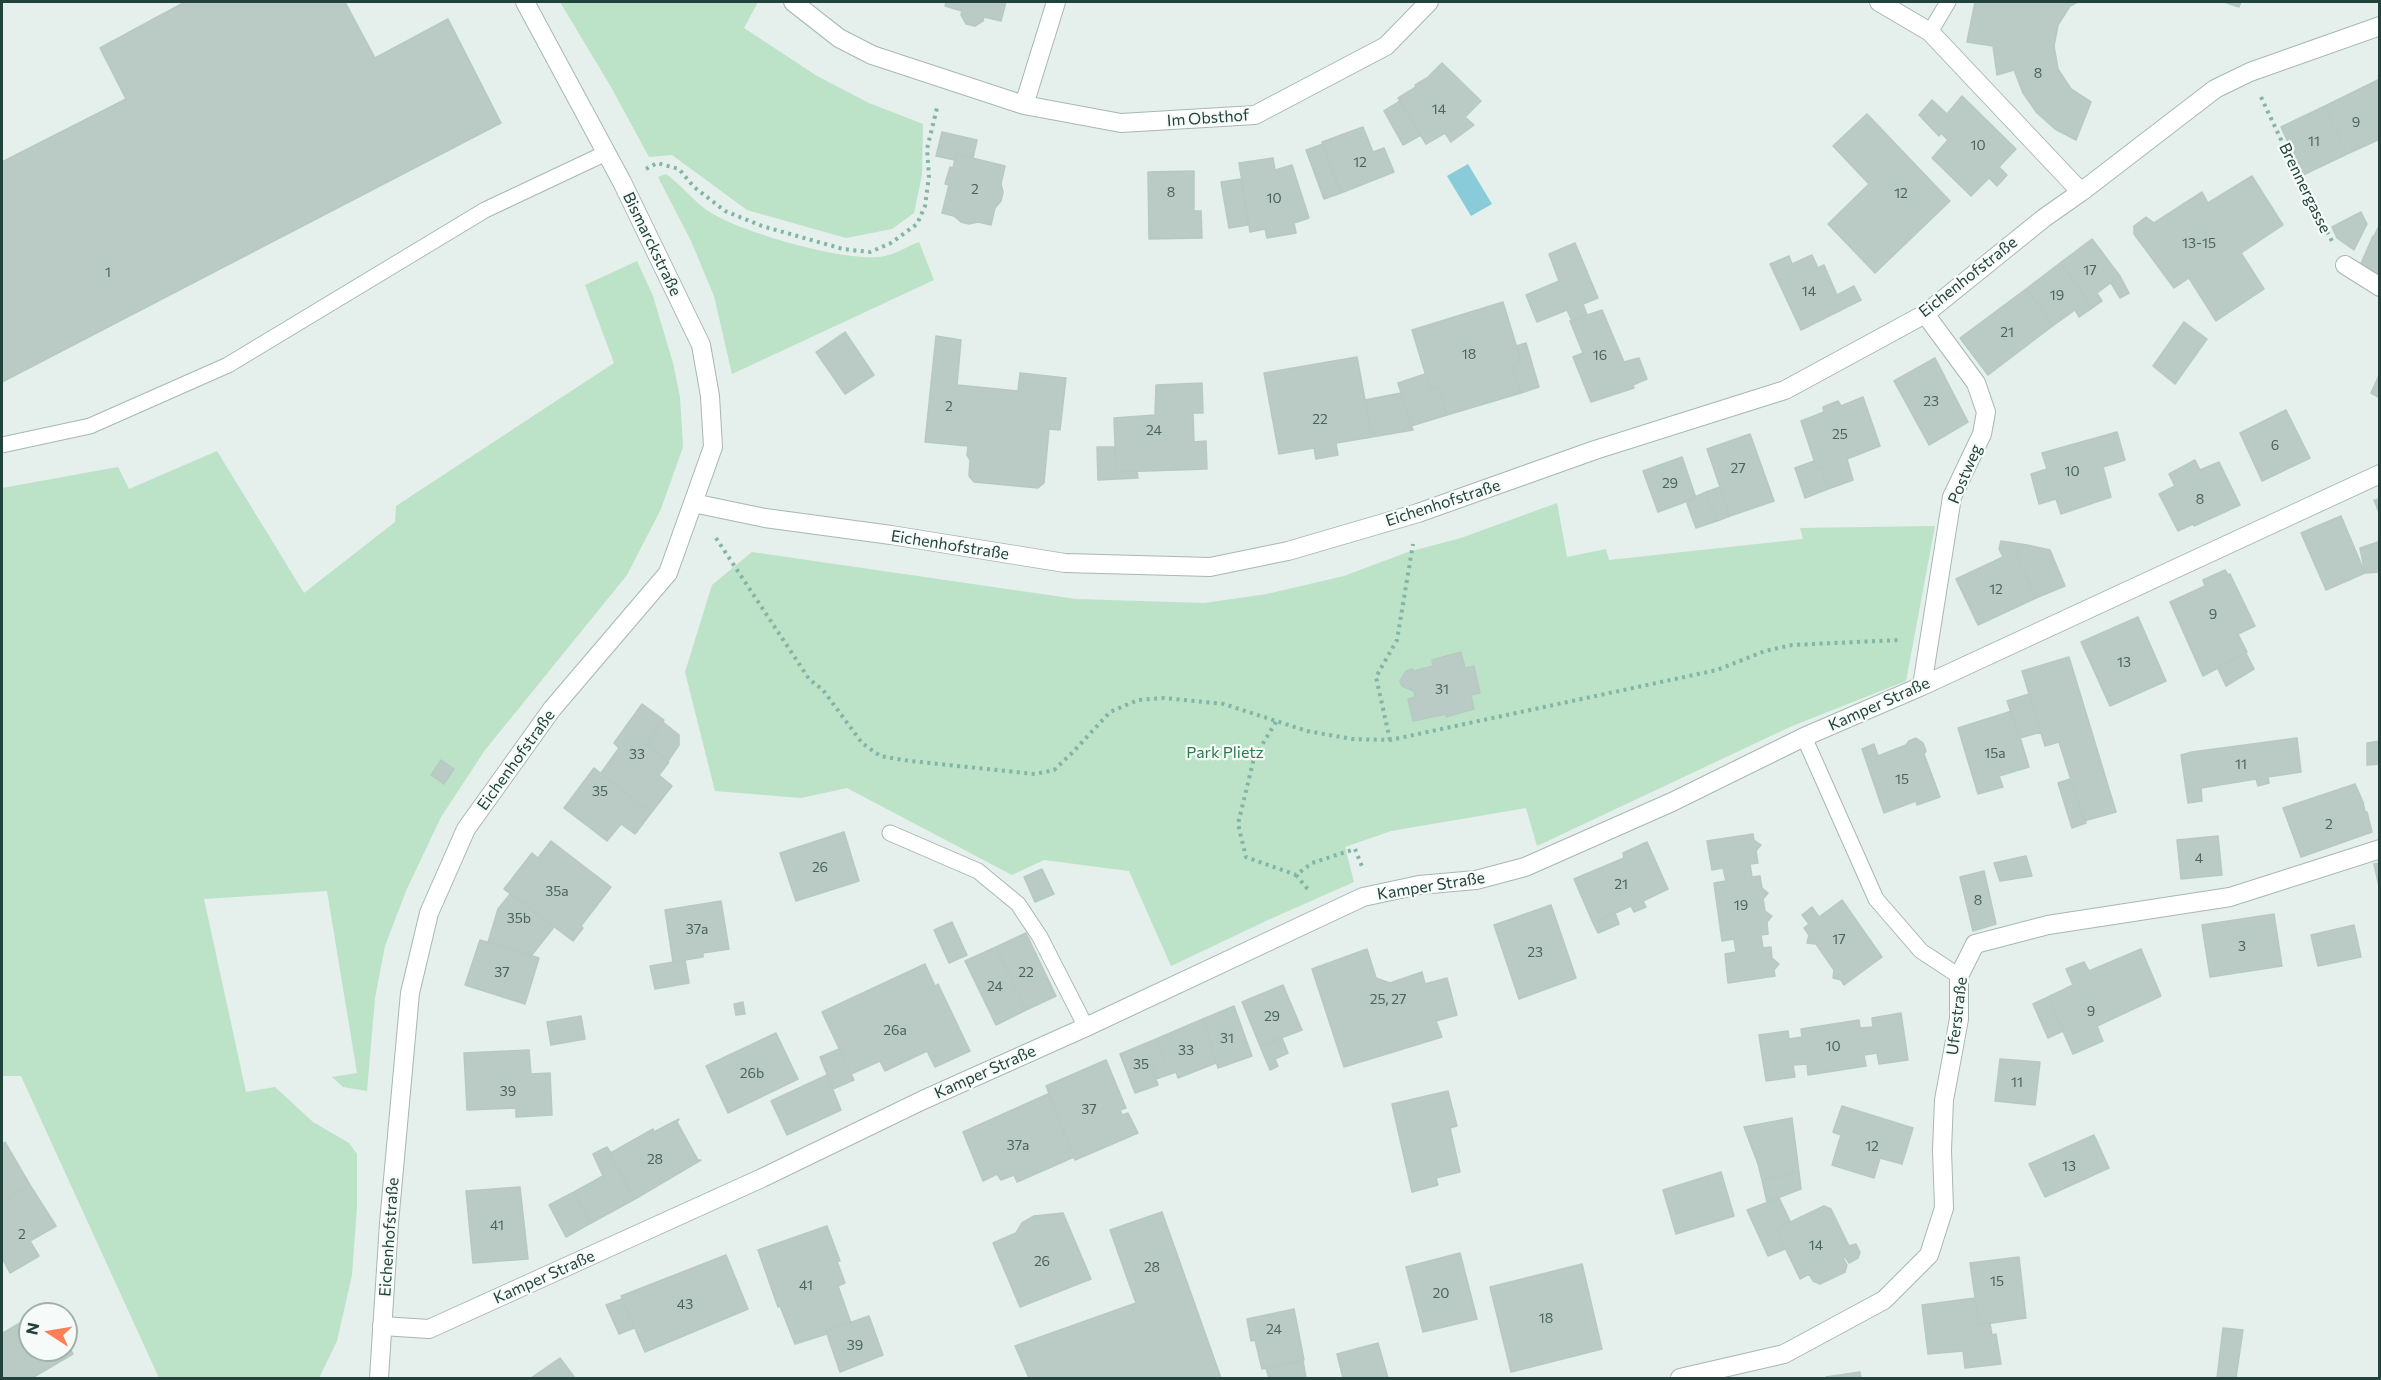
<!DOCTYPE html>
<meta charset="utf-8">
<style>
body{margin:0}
#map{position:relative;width:2381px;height:1380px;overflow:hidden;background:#e5efeb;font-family:Commissioner,sans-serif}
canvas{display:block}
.frame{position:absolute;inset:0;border:3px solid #22433b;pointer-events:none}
.north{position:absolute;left:18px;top:1302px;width:60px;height:60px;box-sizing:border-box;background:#f6fbf9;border:2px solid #a1b1ad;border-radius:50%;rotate:282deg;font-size:16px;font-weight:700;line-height:24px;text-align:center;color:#22433b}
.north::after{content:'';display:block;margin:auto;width:21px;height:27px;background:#fd8055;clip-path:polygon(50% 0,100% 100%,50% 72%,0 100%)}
</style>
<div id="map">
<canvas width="2381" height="1380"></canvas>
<div class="frame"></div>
<div class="north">N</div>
</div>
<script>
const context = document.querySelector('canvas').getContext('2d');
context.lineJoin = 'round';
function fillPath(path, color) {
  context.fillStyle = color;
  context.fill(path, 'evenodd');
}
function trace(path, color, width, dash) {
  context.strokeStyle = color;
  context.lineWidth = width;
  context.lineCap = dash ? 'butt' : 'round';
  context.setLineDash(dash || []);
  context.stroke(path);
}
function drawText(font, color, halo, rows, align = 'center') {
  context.font = font + ' Commissioner,sans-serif';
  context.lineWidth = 4.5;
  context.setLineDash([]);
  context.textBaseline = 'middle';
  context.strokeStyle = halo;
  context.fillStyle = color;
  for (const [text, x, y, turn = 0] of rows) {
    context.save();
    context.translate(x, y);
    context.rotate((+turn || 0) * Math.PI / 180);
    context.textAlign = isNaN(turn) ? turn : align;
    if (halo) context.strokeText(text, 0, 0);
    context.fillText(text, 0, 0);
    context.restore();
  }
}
fillPath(new Path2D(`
 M560,2h198l-14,26 73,48 52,27 54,21 -1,51 -8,38 -22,16 -46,9 -99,-28 -75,-55 -23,2 -38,-70z
 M666,174c14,10 24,23 38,34 29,23 145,56 181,48 11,-2 23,-10 34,-14l15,38 -202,94 -18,-78 -23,-55 -33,-64z
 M637,261l16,35 20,67 7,34 3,50 -22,62 -34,66 -142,175 -44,67 -35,74 -21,55 -10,52 -8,93 -24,-4 -11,-10 25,-4 -30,-182 -123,8 42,193 29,-5 38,35 36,21 8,11v53l-5,68 -15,66 -18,37h-160l-138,-302h-19v-588l116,-21 11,22 88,-38 87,142 91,-71 1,-16 218,-143 -29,-78z
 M1557,503l10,54 39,-8 3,11 194,-21 -3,-11 135,-2 -29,155 -114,45 -255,120 -11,-38 -135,23 -46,16 9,35 -86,38 -97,46 -42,-95 -85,-11 -32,15 -165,-87 -46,10 -86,-7 -30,-119 27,-87 40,-33 324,47 128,4 63,-9 77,-18 64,-24 53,-14z`), '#bce2c7');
fillPath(new Path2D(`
 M1468,164l24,40 -21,12 -24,-40z`), '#89cbd8');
const building = new Path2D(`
 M185,2h160l30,56 73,-39 53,104 -499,259v-220l124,-63 -26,-51z
 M946,2h60l-5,19 -17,-4 -1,4 -8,5 -9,-2 -5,-9 1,-4 -17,-5z
 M1975,2h103l-8,4 -12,19 -4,21 4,23 13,20 20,13 -15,38 -21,-11 -18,-16 -14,-20 -9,-23 -17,5 -4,-29 -26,-4z
 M2224,2h17l-2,5z
 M1442,63l39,38 -16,16 9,8 -23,17 -6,-9 -19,11 -28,-46 18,-11 -1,-2 12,-7z
 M2380,79v60l-33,15 -22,-48z
 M1962,96l54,53 -17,18 8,8 -10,11 -8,-8 -18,18 -39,-38 16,-18 -7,-7 -2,3 -20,-21 13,-15 15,14z
 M1400,101l21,34 -18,10 -19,-34z
 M2325,106l22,48 -44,21 -22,-48z
 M1867,114l83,87 -75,72 -47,-49 41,-40 -36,-38z
 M1363,127l10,25 11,-4 10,24 -53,21 -19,-51z
 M942,132l35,8 -4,18 -17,-4 -1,6 -19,-4z
 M1323,144l18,49 -17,6 -18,-49z
 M956,154l49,12 -4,18 2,8 -2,9 -6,7 -4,17 -13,-3 -9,2 -8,-2 -7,-6 -12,-3 7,-28 -4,-1 5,-17 3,1z
 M1273,158l2,12 17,-5 17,53 -15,5 2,10 -29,5 -2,-9 -15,3 -11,-69z
 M1194,171v40h7l1,27 -53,1 -1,-67z
 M2252,176l31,49 -42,28 23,36 -48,32 -27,-43 -15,10 -40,-54v-8l12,-9 8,6 48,-31 6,11z
 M1241,179l7,46 -19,3 -8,-46z
 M2361,212l6,12 -13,26 -17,-12 -5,-11z
 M2380,224v14l-6,-2z
 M2373,236l7,3v38l-21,-9z
 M2092,239l28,37 -23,17 5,8 -11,8 -5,-8 2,-1 -28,-37z
 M1575,243l23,55 -15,6 4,11 -15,6 -5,-11 -30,12 -11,-27 33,-14 -10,-27z
 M1812,255l6,13 6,-3 13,30 17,-9 7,14 -60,30 -31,-66 19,-8 3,8z
 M2060,263l28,37 -2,1 5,8 -12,8 -4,-7 -21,15 -28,-36z
 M2120,276l9,17 -9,5 -9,-15z
 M2026,289l28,36 -66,50 -28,-37z
 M1503,302l18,59 -9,3 9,29 -74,22 -9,-29 -8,3 -18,-59z
 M1602,310l22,52 15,-4 8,21 -14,6 1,3 -43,14 -18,-45 10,-4 -13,-32z
 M2184,322l23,17 -32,45 -22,-18z
 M845,332l29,43 -29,19 -29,-42z
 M936,336l25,4 -4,45 61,6 2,-18 46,5 -6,52 -11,-1 -5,54 -6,5 -64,-6 -5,-6 1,-16 -3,-5 1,-9 -43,-4z
 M1526,343l13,44 -18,6 -9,-29 9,-3 -5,-15z
 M1357,357l15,80 -36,6 2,12 -22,4 -2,-11 -35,6 -15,-81z
 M1935,358l33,64 -39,23 -35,-64z
 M2380,373v25l-9,-5z
 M1425,374l5,15 8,-3 9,29 -36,11 -13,-43z
 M1202,383l1,30h-10l1,29 12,-1 1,28 -91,3 -2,-54 41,-3 1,-30z
 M1401,393l12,37 -41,7 -7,-37z
 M1863,397l17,49 -33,13 6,21 -25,9 -7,-22 -4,2 -16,-48 23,-9 -1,-5 15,-6 3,5z
 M2286,410l24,48 -48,23 -22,-48z
 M2117,432l8,28 -22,7 8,30 -50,17 -5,-15 -17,5 -8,-30 16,-5 -5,-16z
 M1750,434l24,67 -44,15 -23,-67z
 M1097,447h18l1,25 21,-1 1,7 -40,2z
 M1682,457l14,41 -38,14 -15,-41z
 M2195,460l5,10 19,-8 21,43 -46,21 -1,-2 -15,7 -19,-37 16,-8 -6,-12z
 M1814,461l3,8 4,-2 7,22 -23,9 -10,-30z
 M1720,487l10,29 -13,5 -11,-29z
 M1706,492l11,29 -21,7 -10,-27z
 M2380,499v16l-6,-15z
 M2341,516l24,57 -39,17 -25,-57z
 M2001,541l26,4 -12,6 21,47 -58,27 -22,-46 47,-22 -4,-8z
 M2378,542l2,30 -15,1 -5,-25z
 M2027,545l23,5 15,36 -29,12 -21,-47z
 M2225,570l3,5 2,-1 25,52 -17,8 9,18 -44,24 -33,-74 35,-16 -2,-6z
 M2138,617l28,64 -56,25 -29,-64z
 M1461,652l4,16 9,-2 6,27 -9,2 3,14 -28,8v-3l-33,7 -5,-22 7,-2 -1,-6 -12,-5 -2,-5 6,-10 5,-2 6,3v-2l16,-4 -1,-6z
 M2246,653l8,16 -28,17 -8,-17 7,-3 -1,-3z
 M2069,657l47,155 -32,9 -25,-79 -14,4 -23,-75z
 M2029,694l12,38 -21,6 -13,-37z
 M642,704l22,16 -18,24 23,18 -10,13 13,11 -21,27 -50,-40 18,-25 -5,-5z
 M2012,711l17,56 -30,9 4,11 -25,7 -20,-66z
 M663,722l16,13v10l-11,16 -22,-17z
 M1916,738l7,5 3,8 -2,3 16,43 -23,8 -1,-4 -32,12 -22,-64 12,-5 4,12 28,-11 3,-4z
 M2297,738l4,34 -33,5 1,6 -11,3 -2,-7 -55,9 1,13 -14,2 -7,-48 11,-3z
 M2380,741v23l-13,1v-22z
 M441,760l13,9 -10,15 -13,-9z
 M594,768l57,45 -16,21 -14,-10 -14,17 -43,-33z
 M2070,779l16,44 -14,5 -14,-45z
 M2355,784l8,18 2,10h2l5,20 -71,25 -18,-49z
 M844,832l15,49 -63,20 -16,-48z
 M1753,834l1,6 7,5 -5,6 2,12 -8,1 2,13 8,-1 2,12 6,5 -5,6 2,12 7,5 -5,6 1,12 -7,1 2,13 8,-1 1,11 7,6 -5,6 1,6 -47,7 -3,-29 11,-2 -2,-13 -12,2 -8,-58 12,-2 -3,-13 -11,2 -5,-29z
 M2218,836l4,39 -41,4 -4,-39z
 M551,841l60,46 -30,39 2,2 -10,13 -69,-52 28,-36 6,5z
 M1647,842l21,47 -25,12 3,6 -12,5 -3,-6 -38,17 -19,-44 50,-21 -1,-5z
 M2026,856l6,20 -32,5 -6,-18z
 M2380,863v28l-6,-27z
 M1042,869l12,25 -19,8 -11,-25z
 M1984,871l12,53 -23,7 -13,-54z
 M511,893l43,34 -23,29 -43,-14 10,-33z
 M1842,900l40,57 -38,28 -3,-5 -8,-2 1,-8 -18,-26 -9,-1 2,-8 -5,-7 5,-4 -7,-9 10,-8 7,10z
 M721,901l8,48 -26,4v4l-30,5 -8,-52z
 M1551,905l25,73 -57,21 -25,-74z
 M1615,913l4,11 -21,9 -5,-10z
 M2274,914l8,52 -72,11 -8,-52z
 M952,922l15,33 -18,8 -15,-33z
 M2354,925l7,32 -43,9 -7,-31z
 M1026,933l30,63 -30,14 -30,-63z
 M480,940l59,18 -14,46 -60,-19z
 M996,947l30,63 -30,15 -31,-64z
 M1367,949l9,29 14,5 32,-11 3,12 22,-6 10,37 -21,6 6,16 -98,30 -32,-98z
 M2141,949l20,47 -64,30 6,15 -30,13 -25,-57 25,-12 -7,-16 18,-7 5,9z
 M685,960l4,23 -34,6 -5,-23z
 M925,964l10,22 3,-2 32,67 -35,16 -8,-16 -42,20 -5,-10 -29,13 -29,-62z
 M1283,985l19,45 -42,16 -18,-44z
 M2048,997l15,34 -15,7 -15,-34z
 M743,1002l2,12 -9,1 -2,-11z
 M1234,1006l18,50 -34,12 -15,-49z
 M1901,1013l7,47 -29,4 -2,-11 -13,2 2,11 -58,9 -1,-11 -14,1 2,12 -29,4 -7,-46 29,-4 1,8 13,-2 -1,-8 58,-9 1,8 13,-1 -1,-9z
 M581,1016l4,23 -34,6 -4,-23z
 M1203,1019l13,44 -38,15 -2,-6 -20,7 -4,-12 13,-6 -9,-22z
 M776,1033l22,46 -70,34 -22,-47z
 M1282,1038l6,15 -13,6 3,7 -8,4 -10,-24z
 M1156,1039l9,22 -13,6 6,18 -23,8 -15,-39z
 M839,1049l15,31 -21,9 -13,-32z
 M529,1050l2,24 19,-1 2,42 -36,2v-9l-49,2 -3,-57z
 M2000,1059l40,3 -5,43 -40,-4z
 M1106,1060l20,48 -6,2 2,5 6,-2 10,20 -63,27 -29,-74z
 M827,1075l14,35 -54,25 -16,-34z
 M1448,1091l9,35 -7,2 10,44 -24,6 2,7 -26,7 -20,-88z
 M1048,1094l26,63 -57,25 -3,-7 -13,5 -4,-6 -14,7 -20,-49z
 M1842,1106l71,22 -11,36 -22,-6 -6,20 -42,-13 9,-30 -8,-3z
 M1792,1118l7,54 -37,8 -4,-16 -14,-37z
 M679,1119l-2,3 21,38h3l-66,39 -26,-45 44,-25 1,3z
 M2094,1135l15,33 -64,29 -16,-33z
 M5,1142l25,43 -28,17v-58z
 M607,1147l4,6 -2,1 26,45 -44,24 -17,-31 29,-16 -10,-22z
 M1721,1172l13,44 -58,18 -13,-44z
 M1799,1172l2,17 -34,13 -5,-22z
 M30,1185l26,41 -26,15 9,15 -29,17 -8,-15v-56z
 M520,1187l8,72 -55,4 -7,-72z
 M574,1192l17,31 -25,14 -17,-32z
 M1779,1198l11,23 -14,8 9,20 -17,7 -21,-46z
 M1824,1206l7,3 18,37 7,-2 4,8 -2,6 -9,5 -4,-6 -2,1 4,7 -2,7 -25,12 -7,-3 -4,-7 -9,5 -24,-50z
 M1162,1212l59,166h-192l-14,-32 121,-43 -26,-73z
 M1063,1213l28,66 -71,28 -27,-64 23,-10 6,-10 12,-7z
 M827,1226l13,35h-3l8,22 -7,3 13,37 -25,8 1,3 -32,10 -15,-38 -2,1 -20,-57z
 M1460,1253l17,66 -54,13 -17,-65z
 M726,1255l22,54 -103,43 -24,-56z
 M2019,1257l7,61 -47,7 -9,-62z
 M1582,1264l20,85 -91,23 -21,-85z
 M1975,1298l4,27 11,-2 2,12 4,-1 5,30 -36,4 -2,-17 -35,3 -6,-49z
 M622,1299l12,29 -15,6 -13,-29z
 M45,1308l4,6h-14z
 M1294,1309l10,51 -42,9 -7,-29 -4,1 -4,-22z
 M869,1316l14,39 -43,17 -14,-41z
 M30,1317v33h36v-8l7,12 -41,24h-30v-48l1,3z
 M2223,1328l20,2 -7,48h-19z
 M1378,1343l10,35h-45l-6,-24z
 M560,1358l15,20h-44z
 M1303,1361l3,17h-37l-3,-10z
 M1860,1372l1,6h-35v-1z`);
fillPath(building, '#bacac4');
trace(building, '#b6cac2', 1.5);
const service = new Path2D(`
 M1930,32l18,-30
 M2,445l88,-19 138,-61 257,-155 121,-57
 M1804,737l72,162 45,52 38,25
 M890,833l88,38 40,33 22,33 46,90`);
const minor = new Path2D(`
 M793,2l46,36 33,17 152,50 97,18 134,-8 131,-69 43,-44
 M1879,2l51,30 151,160
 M1024,105l32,-103
 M2345,265l35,22
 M693,503l72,15 126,17 174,28 145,4 78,-16 130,-38 177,-63 190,-60 140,-76 119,-96 37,-26 134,-103 35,-17 130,-46
 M1922,686l30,-189 30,-63 4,-22 -10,-29 -51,-69
 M382,1326l47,3 333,-151 161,-78 163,-73 277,-130 56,-12 57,-5 49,-13 147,-65 132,-65 118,-51 458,-212
 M1680,1378l104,-24 100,-54 45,-45 15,-47 -2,-58 2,-50 15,-81v-43l16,-32 73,-19 182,-28 150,-48`);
const tertiary = new Path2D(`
 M379,1378l10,-155 21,-230 19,-80 37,-84 86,-120 116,-136 45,-126 -3,-51 -9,-51 -79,-163 -97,-180`);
trace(service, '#a7b8b3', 17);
trace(minor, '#a7b8b3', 20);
trace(tertiary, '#a7b8b3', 20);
trace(new Path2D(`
 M2261,97l44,94 27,50
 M646,169l11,-6 22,6 15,18 31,24 37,15 81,23 27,3 21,-9 26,-19 8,-18 4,-30 -2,-27 10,-41
 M716,538l93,141 14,11 39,53 18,13 30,5 125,13 19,-4 19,-18 37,-40 28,-12 26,-2 60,6 83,27 45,8 38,1 327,-70 48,-19 27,-6 107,-5
 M1276,722l-22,36 -16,66 8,33 50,18 16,-12 43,-14 8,20
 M1390,740l-14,-63 21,-37 16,-96
 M1296,875l14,17`), '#83b5a6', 4, [3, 4.5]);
trace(service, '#fff', 15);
trace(minor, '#fff', 18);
trace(tertiary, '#fff', 18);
drawText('14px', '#48655d', null, [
 ["8",2038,73],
 ["14",1439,109],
 ["9",2356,122],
 ["11",2314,141],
 ["10",1978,145],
 ["12",1360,162],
 ["2",975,189],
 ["8",1171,192],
 ["12",1901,193],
 ["10",1274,198],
 ["13-15",2199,243],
 ["17",2090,270],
 ["1",108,272],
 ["14",1809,291],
 ["19",2057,295],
 ["21",2007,332],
 ["18",1469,354],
 ["16",1600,355],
 ["23",1931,401],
 ["2",949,406],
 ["22",1320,419],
 ["24",1154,430],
 ["25",1840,434],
 ["6",2275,445],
 ["27",1738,468],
 ["10",2072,471],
 ["29",1670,483],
 ["8",2200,499],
 ["12",1996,589],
 ["9",2213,614],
 ["13",2124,662],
 ["31",1442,689],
 ["15a",1995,753],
 ["33",637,754],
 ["11",2241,764],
 ["15",1902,779],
 ["35",600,791],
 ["2",2329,824],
 ["4",2199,858],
 ["26",820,867],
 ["21",1621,884],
 ["35a",557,891],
 ["8",1978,900],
 ["19",1741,905],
 ["35b",519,918],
 ["37a",697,929],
 ["17",1839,939],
 ["3",2242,946],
 ["23",1535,952],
 ["37",502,972],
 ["22",1026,972],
 ["24",995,986],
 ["25, 27",1388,999],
 ["9",2091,1011],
 ["29",1272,1016],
 ["26a",895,1030],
 ["31",1227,1038],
 ["10",1833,1046],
 ["33",1186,1050],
 ["35",1141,1064],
 ["26b",752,1073],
 ["11",2017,1082],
 ["39",508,1091],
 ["37",1089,1109],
 ["37a",1018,1145],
 ["12",1872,1146],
 ["28",655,1159],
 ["13",2069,1166],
 ["41",497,1225],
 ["2",22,1234],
 ["14",1816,1245],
 ["26",1042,1261],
 ["28",1152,1267],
 ["15",1997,1281],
 ["41",806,1285],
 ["20",1441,1293],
 ["43",685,1304],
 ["18",1546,1318],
 ["24",1274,1329],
 ["39",855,1345]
]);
drawText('16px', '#22433b', '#f6fbf9', [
 ["Im Obsthof",1208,118,-4],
 ["Brennergasse",2305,188,64],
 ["Bismarckstraße",652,244,64],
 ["Eichenhofstraße",1968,277,-38],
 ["Postweg",1965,474,-67],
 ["Eichenhofstraße",1443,503,-18],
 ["Eichenhofstraße",950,545,9],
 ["Kamper Straße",1879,704,-24],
 ["Eichenhofstraße",516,760,-54],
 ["Kamper Straße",1431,886,-9],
 ["Uferstraße",1957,1016,-83],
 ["Kamper Straße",985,1072,-24],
 ["Eichenhofstraße",389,1237,-86],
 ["Kamper Straße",544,1277,-24]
]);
drawText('16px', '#287e4a', '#f6fbf9', [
 ["Park Plietz",1225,753]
]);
</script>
